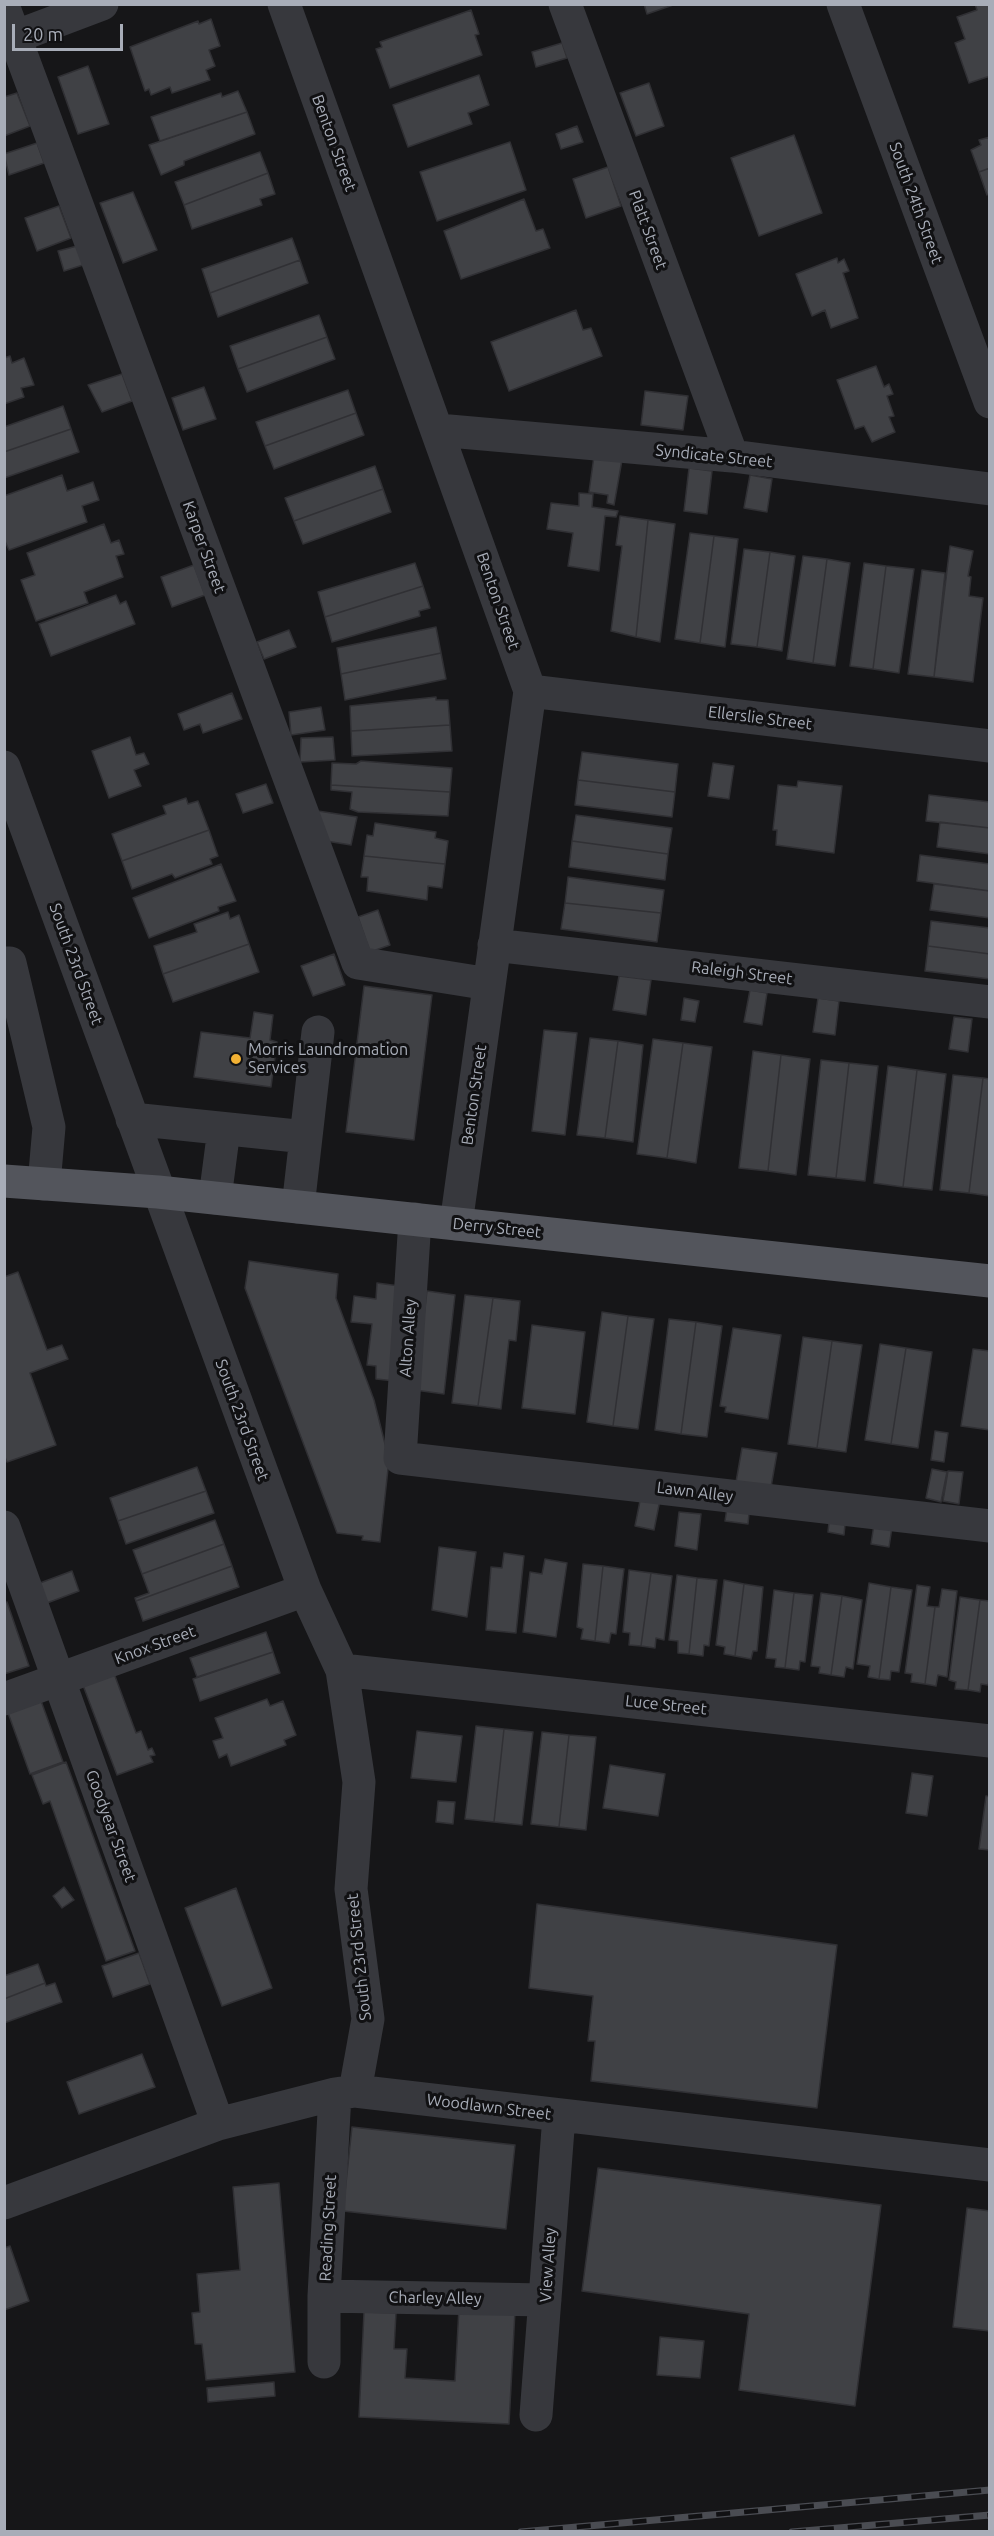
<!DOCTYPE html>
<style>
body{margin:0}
#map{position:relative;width:994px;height:2536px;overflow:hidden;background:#161618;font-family:Ubuntu,sans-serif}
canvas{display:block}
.frame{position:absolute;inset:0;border:6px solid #a8adb8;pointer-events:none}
.scale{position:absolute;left:12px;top:24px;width:111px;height:27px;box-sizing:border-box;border:3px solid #a8adb8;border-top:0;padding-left:8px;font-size:18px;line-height:21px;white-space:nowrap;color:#a8adb8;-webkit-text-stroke:4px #111113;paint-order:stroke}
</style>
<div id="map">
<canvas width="994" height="2536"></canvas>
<div class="frame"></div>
<div class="scale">20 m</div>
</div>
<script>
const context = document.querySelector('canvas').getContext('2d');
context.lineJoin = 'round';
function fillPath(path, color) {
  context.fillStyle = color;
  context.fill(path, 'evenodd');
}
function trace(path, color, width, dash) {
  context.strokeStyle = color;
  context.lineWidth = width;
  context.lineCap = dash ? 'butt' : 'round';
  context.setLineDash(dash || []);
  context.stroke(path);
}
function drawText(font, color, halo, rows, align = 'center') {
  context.font = font + ' Ubuntu,sans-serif';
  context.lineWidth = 6;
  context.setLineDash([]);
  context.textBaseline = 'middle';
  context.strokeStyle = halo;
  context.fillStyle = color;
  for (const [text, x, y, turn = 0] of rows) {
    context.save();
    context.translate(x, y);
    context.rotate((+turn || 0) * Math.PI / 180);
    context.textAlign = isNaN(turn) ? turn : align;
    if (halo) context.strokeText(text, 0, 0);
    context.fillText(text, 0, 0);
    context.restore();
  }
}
const building = new Path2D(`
 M644,4h29v1l-26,9z
 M975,4h15v72l-21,7 -14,-40 10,-4 -8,-22 20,-7z
 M471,10l8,24 -4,1 7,20 -92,33 -14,-39 6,-2 -2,-5z
 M211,19l9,27 -11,4 6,16 -9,4 4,10 -38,13 -2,-6 -19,8 -2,-6 -4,2 -15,-44 68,-26 1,3z
 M562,43l5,15 -31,9 -4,-15z
 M88,66l21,58 -31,10 -20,-57z
 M479,75l10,30 -21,8 4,11 -64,23 -15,-42z
 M649,83l15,43 -28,10 -16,-43z
 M238,91l9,21 -87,29 -9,-24 70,-24 1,4z
 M17,93l13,33 -26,10v-39z
 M247,112l8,22 -71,27v4l-23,10 -12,-30z
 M577,126l6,16 -22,7 -5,-15z
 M794,135l28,78 -63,23 -28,-78z
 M990,137v31l-11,4 -8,-22 10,-5 -2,-5z
 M510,142l16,48 -89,31 -17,-49z
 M37,143l7,20 -35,12 -5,-21z
 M260,152l8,21 -84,32 -9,-23z
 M608,167l13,39 -35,12 -13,-39z
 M990,168v25l-3,2 -8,-23z
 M268,173l7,21 -15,5 2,6 -70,24 -8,-24z
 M133,192l24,58 -34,13 -23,-60z
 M524,199l12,32 7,-2 7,19 -89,31 -17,-48z
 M59,206l12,32 -34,13 -12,-33z
 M292,238l8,22 -90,33 -8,-24z
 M77,246l6,19 -19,6 -6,-20z
 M837,258l1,5 6,-4 5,12 -6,2 15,45 -27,10 -6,-18 -13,6 -16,-42z
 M300,260l8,23 -90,34 -8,-24z
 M576,310l7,20 8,-2 11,28 -93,35 -18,-49z
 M319,315l8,22 -89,32 -8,-23z
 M327,337l8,22 -88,33 -9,-23z
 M10,356l2,7 12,-5 10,27 -13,3 3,9 -20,7v-46z
 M876,366l8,21 5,-3 4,10 -6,2 7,20 -5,1 6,15 -23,10 -8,-16 -9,3 -18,-49z
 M122,374l10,27 -30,11 -14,-27z
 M204,387l12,32 -33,11 -11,-32z
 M348,390l8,23 -91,33 -9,-24z
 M645,391l43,5 -5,34 -42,-5z
 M63,406l8,23 -67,23v-25z
 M356,413l8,22 -90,34 -9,-23z
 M71,429l8,23 -75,26v-26z
 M594,456l28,4 -8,45 -7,-2 1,-8 -19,-3z
 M375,466l8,23 -89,32 -9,-23z
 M689,468l23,3 -5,43 -23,-3z
 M62,475l5,16 26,-9 6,18 -17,6 5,16 -78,28 -5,-11v-43z
 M750,475l22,4 -5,33 -23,-4z
 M383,489l8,23 -88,32 -9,-23z
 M579,493l14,1 -1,13 26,4 -2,6 -11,-1 -6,55 -31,-5 5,-33 -26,-4 4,-26 28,3z
 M620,516l28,4 -12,117 -25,-6 11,-85 -6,-1z
 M648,520l27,4 -15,118 -24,-5z
 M104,524l7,19 8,-3 5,14 -8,2 7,21 -39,15 4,11 -52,18 -15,-41 14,-5 -8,-22z
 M690,533l24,3 -14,107 -25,-4z
 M714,536l24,3 -13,108 -25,-4z
 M950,546l23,5 -5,25 3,1 -2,19 14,2 -10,84 -39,-5z
 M744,549l26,3 -13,95 -26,-3z
 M770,552l25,4 -13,95 -25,-4z
 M803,556l24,3 -14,104 -26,-4z
 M827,559l23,4 -15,103 -22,-3z
 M415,563l8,23 -98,31 -7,-25z
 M864,563l22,3 -13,103 -23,-3z
 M194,565l11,30 -33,12 -11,-30z
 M886,566l28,3 -15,104 -26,-4z
 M922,570l23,3 -11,104 -26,-3z
 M423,586l7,22 -11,3 1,5 -88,26 -7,-25z
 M116,595l4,9 6,-3 9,23 -84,32 -12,-32z
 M436,627l5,26 -100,21 -4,-26z
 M289,630l7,17 -32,12 -7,-17z
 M441,653l5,26 -101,21 -4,-26z
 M232,693l10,26 -39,14 -3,-9 -16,6 -6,-16z
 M436,697v3h12l2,25 -99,6 -1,-25z
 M321,707l4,23 -34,5 -2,-23z
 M450,725l2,26 -100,5 -1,-25z
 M130,737l6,18 8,-2 5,11 -15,6 7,16 -32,12 -17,-47z
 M333,737l2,23 -35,2 1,-24z
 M582,752l96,12 -3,28 -97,-12z
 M361,761l91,7 -2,24 -119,-7 1,-22 24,1z
 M713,763l21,3 -5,33 -21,-3z
 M578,780l97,12 -3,25 -97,-12z
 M798,781l44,5 -8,67 -58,-8 1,-15h-4l5,-45 19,2z
 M266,784l7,19 -30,10 -7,-19z
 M331,785l119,7 -2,24 -90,-4 -8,-3 2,-17 -21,-2z
 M929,795l61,7v26l-64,-7z
 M186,798l2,6 10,-3 11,29 -87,31 -10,-27 54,-20 -3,-8z
 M318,811l39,6 -6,28 -25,-4z
 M576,815l96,13 -4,26 -96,-13z
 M940,822l50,6v26l-53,-7z
 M375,823l61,9 -1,6 13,3 -3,23 -81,-8 3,-21 6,1z
 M209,830l9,26 -8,3 2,5 -37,14 -3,-4 -40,15 -10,-28z
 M572,841l96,13 -3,26 -96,-13z
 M920,855l70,9v27l-73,-10z
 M364,856l81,8 -3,24 -14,-2 -1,14 -60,-9 1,-14h-7z
 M221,864l15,37 -18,6 1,4 -70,27 -16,-40z
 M568,877l96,13 -3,23 -96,-10z
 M934,884l56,7v27l-60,-8z
 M565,903l96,10 -4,29 -96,-13z
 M378,910l12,35 -20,7 -12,-35z
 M228,912l2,7 9,-4 10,29 -86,30 -9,-28 43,-14 -3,-8z
 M931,921l59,7v26l-62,-8z
 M249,944l10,28 -86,30 -10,-28z
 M928,946l62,8v25l-65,-8z
 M334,954l11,31 -32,11 -12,-30z
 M619,976l32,4 -5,35 -33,-5z
 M364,986l68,9 -18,145 -68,-8z
 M750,990l17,3 -5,32 -18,-3z
 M684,998l15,3 -4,21 -14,-2z
 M818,998l21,3 -4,34 -22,-3z
 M254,1012l19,3 -3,25 7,2 -6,45 -77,-10 7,-45 49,6z
 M954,1017l18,2 -4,33 -19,-3z
 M544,1030l33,3 -12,102 -33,-4z
 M590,1038l28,3 -13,97 -28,-3z
 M653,1039l30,4 -16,115 -30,-4z
 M618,1041l25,4 -10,97 -28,-4z
 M683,1043l29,4 -16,116 -29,-5z
 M753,1051l28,4 -13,116 -29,-3z
 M781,1055l29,4 -14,116 -28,-4z
 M821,1060l28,3 -13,115 -28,-3z
 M849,1063l29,3 -13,115 -29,-3z
 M888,1066l29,4 -14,117 -29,-4z
 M917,1070l29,4 -14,116 -29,-3z
 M953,1075l30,3 -14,115 -29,-3z
 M983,1078l7,1v117l-21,-3z
 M249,1261l89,13 -2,24 38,102 15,60 -9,82 -18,-2 1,-4 -26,-3 -92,-245z
 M18,1272l29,78 15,-5 6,14 -38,14 26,72 -49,17 -3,-7v-178z
 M377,1283l30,4 -12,94 -19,-2v-13l-9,-1 5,-41 -21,-2 3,-26 22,3z
 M427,1291l28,4 -11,99 -29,-4z
 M465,1295l28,3 -15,108 -26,-3z
 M493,1298l27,3 -4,40 -7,-1 -8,69 -23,-3z
 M602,1312l26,4 -15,110 -26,-4z
 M628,1316l26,3 -16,110 -25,-3z
 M669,1319l27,3 -15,112 -26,-4z
 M696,1322l26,4 -15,111 -26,-3z
 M532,1325l53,7 -10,82 -53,-6z
 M733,1328l48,7 -13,84 -43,-7 1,-5 -6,-1z
 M803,1337l29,4 -15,107 -29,-4z
 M832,1341l30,4 -16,107 -29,-4z
 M880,1344l26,4 -15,96 -26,-4z
 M906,1348l26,4 -14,96 -27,-4z
 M973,1349l17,2v79l-29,-4z
 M935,1431l13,2 -4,29 -13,-2z
 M742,1448l35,5 -6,34 -35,-5z
 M197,1467l9,24 -88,30 -8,-23z
 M932,1469l15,3 -6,30 -15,-4z
 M948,1471l15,1 -4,32 -16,-3z
 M206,1491l8,22 -88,31 -8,-23z
 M641,1496l19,4 -6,30 -19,-4z
 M728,1501l22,3 -2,20 -23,-3z
 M679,1512l22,2 -4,36 -22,-4z
 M830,1512l16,2 -2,21 -16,-3z
 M875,1518l18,3 -4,26 -18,-3z
 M215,1520l9,24 -82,30 -9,-24z
 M224,1544l8,22 -96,35 -1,-3 14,-5 -7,-19z
 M439,1547l37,5 -9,65 -35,-7z
 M504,1553l20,3 -8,77 -30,-3 5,-63 11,1z
 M545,1559l22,4 -11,74 -33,-5 7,-60 12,2z
 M583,1564l20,2 -8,75 -14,-2 2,-10 -6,-2z
 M232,1566l7,21 -96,34 -7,-20z
 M603,1566l21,3 -8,65 -5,-1 -2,10 -14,-2z
 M629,1570l22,3 -10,73 -12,-1 1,-12 -7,-1z
 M72,1571l7,20 -32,12 -7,-20z
 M651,1573l21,3 -8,64 -8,-2 -1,10 -14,-2z
 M677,1575l20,3 -8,76 -11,-1v-12l-9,-1z
 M697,1578l20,2 -8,66 -5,-1 -1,11 -14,-2z
 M724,1580l20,4 -9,72 -11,-2 1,-7 -9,-2z
 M869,1583l22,4 -12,92 -11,-2 2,-11 -13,-2z
 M744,1584l19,3 -6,64h-4l-2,8 -16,-3z
 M917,1585l13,2 -3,19 8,1 -10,77 -14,-2 1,-8 -7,-1z
 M891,1587l21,3 -13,82 -8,-1 -1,9 -11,-1z
 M942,1589l15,2 -10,86 -9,-2 -2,11 -11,-2 10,-77h4z
 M774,1590l20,3 -9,75 -10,-1 1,-8 -10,-1z
 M794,1593l19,2 -8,67 -5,-1 -1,9 -14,-2z
 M821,1593l21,3 -11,79 -12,-2 1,-6 -9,-1z
 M842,1596l20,4 -9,69 -7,-2 -2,10 -13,-2z
 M960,1597l20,3 -12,90 -13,-1 1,-7 -7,-2z
 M980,1600l10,1v77l-2,7 -7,-1 -1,8 -12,-2z
 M7,1602l22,64 -25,8v-71z
 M266,1632l7,20 -76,25 -7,-19z
 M273,1652l7,21 -80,28 -7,-22z
 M112,1668l24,65 5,-2 7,19 4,-2 3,7 -5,1 3,6 -36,13 -36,-95z
 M40,1698l23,64 -33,12 -23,-64z
 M267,1699l3,7 13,-5 13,34 -12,5 2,5 -55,21 -4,-12 -8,4 -6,-17 10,-3 -8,-20z
 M476,1726l28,3 -10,93 -29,-3z
 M504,1729l29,3 -11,93 -28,-3z
 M417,1731l45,5 -6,46 -45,-4z
 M542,1732l27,3 -10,92 -28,-3z
 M569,1735l27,2 -10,93 -27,-3z
 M66,1762l69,189 -29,10 -56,-160 -7,3 -11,-29z
 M610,1765l55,9 -7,42 -55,-8z
 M912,1773l21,3 -6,40 -21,-3z
 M986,1796l4,1v53l-11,-1z
 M438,1801l17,1 -2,22 -17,-2z
 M64,1887l10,13 -12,8 -9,-12z
 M236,1888l36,100 -50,18 -37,-98z
 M537,1904l300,41 -20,163 -226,-27 4,-40h-7l5,-45 -64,-8z
 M139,1953l11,31 -37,13 -11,-31z
 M38,1964l7,19 -41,16v-23z
 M45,1983l1,3 9,-3 7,19 -58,21v-24z
 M142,2054l13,33 -76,27 -12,-32z
 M352,2127l163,18 -9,84 -163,-18z
 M598,2168l283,37 -26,201 -116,-16 10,-76 -167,-23z
 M279,2183l16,189 -89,8 -4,-36h-7l-3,-31 8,-1 -3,-38 43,-4 -7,-83z
 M967,2208l23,3v120l-37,-4z
 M10,2246l19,55 -25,9v-62z
 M459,2308l56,3 -6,113 -150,-7 5,-105 32,1 -2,36h13l-2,29 50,3z
 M660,2337l44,4 -4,37 -43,-3z
 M274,2382l1,14 -67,6 -1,-14z`);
fillPath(building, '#404145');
trace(building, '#303034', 1.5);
trace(new Path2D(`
 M284,4l246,687 -74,533
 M565,4l167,452
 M843,4l147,398
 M4,8l354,955 131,21
 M4,41l98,-37
 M438,430l294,26 258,33
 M530,691l460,55
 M4,767l301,823 37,80 17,112 -8,107 17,130 -13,72
 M494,945l496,57
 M4,963h6l39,164 -5,57
 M132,1119l174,18
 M215,1198l9,-69
 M298,1207l20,-175
 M415,1219l-15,239 590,68
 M4,1527l214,597
 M342,1670l648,71
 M4,1699l301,-109
 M4,2203l214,-79 117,-30 20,-3 635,74
 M324,2296l221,4
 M324,2362v-66l11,-202
 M536,2415l23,-299`), '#37383d', 33);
trace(new Path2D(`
 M4,1181l154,11 832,89`), '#53555c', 33);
const rail = new Path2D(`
 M521,2532l469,-42
 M792,2532l198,-17`);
trace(rail, '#4a4c52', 7);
trace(rail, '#111113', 4.5, [14]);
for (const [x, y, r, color] of [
 [236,1059,6,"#f2b134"]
]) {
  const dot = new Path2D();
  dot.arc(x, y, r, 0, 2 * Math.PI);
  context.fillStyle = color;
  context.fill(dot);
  trace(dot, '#111113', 2);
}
drawText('16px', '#a8adb8', '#111113', [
 ["Benton Street",334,143,70],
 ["South 24th Street",916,203,70],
 ["Platt Street",648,230,70],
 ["Syndicate Street",714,456,6],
 ["Karper Street",204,547,70],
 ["Benton Street",498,601,71],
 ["Ellerslie Street",760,718,7],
 ["South 23rd Street",76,964,70],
 ["Raleigh Street",742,973,7],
 ["Benton Street",474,1095,-82],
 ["Derry Street",497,1228,6],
 ["Alton Alley",408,1338,-86],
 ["South 23rd Street",242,1420,70],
 ["Lawn Alley",695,1492,7],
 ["Knox Street",155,1645,-20],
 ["Luce Street",666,1705,6],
 ["Goodyear Street",111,1826,70],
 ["South 23rd Street",359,1957,-96],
 ["Woodlawn Street",489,2107,7],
 ["Reading Street",328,2228,-87],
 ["View Alley",548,2265,-86],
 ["Charley Alley",435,2298,1]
]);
drawText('16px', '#a8adb8', '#111113', [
 ["Morris Laundromation",248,1050],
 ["Services",248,1068]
], 'left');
</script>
